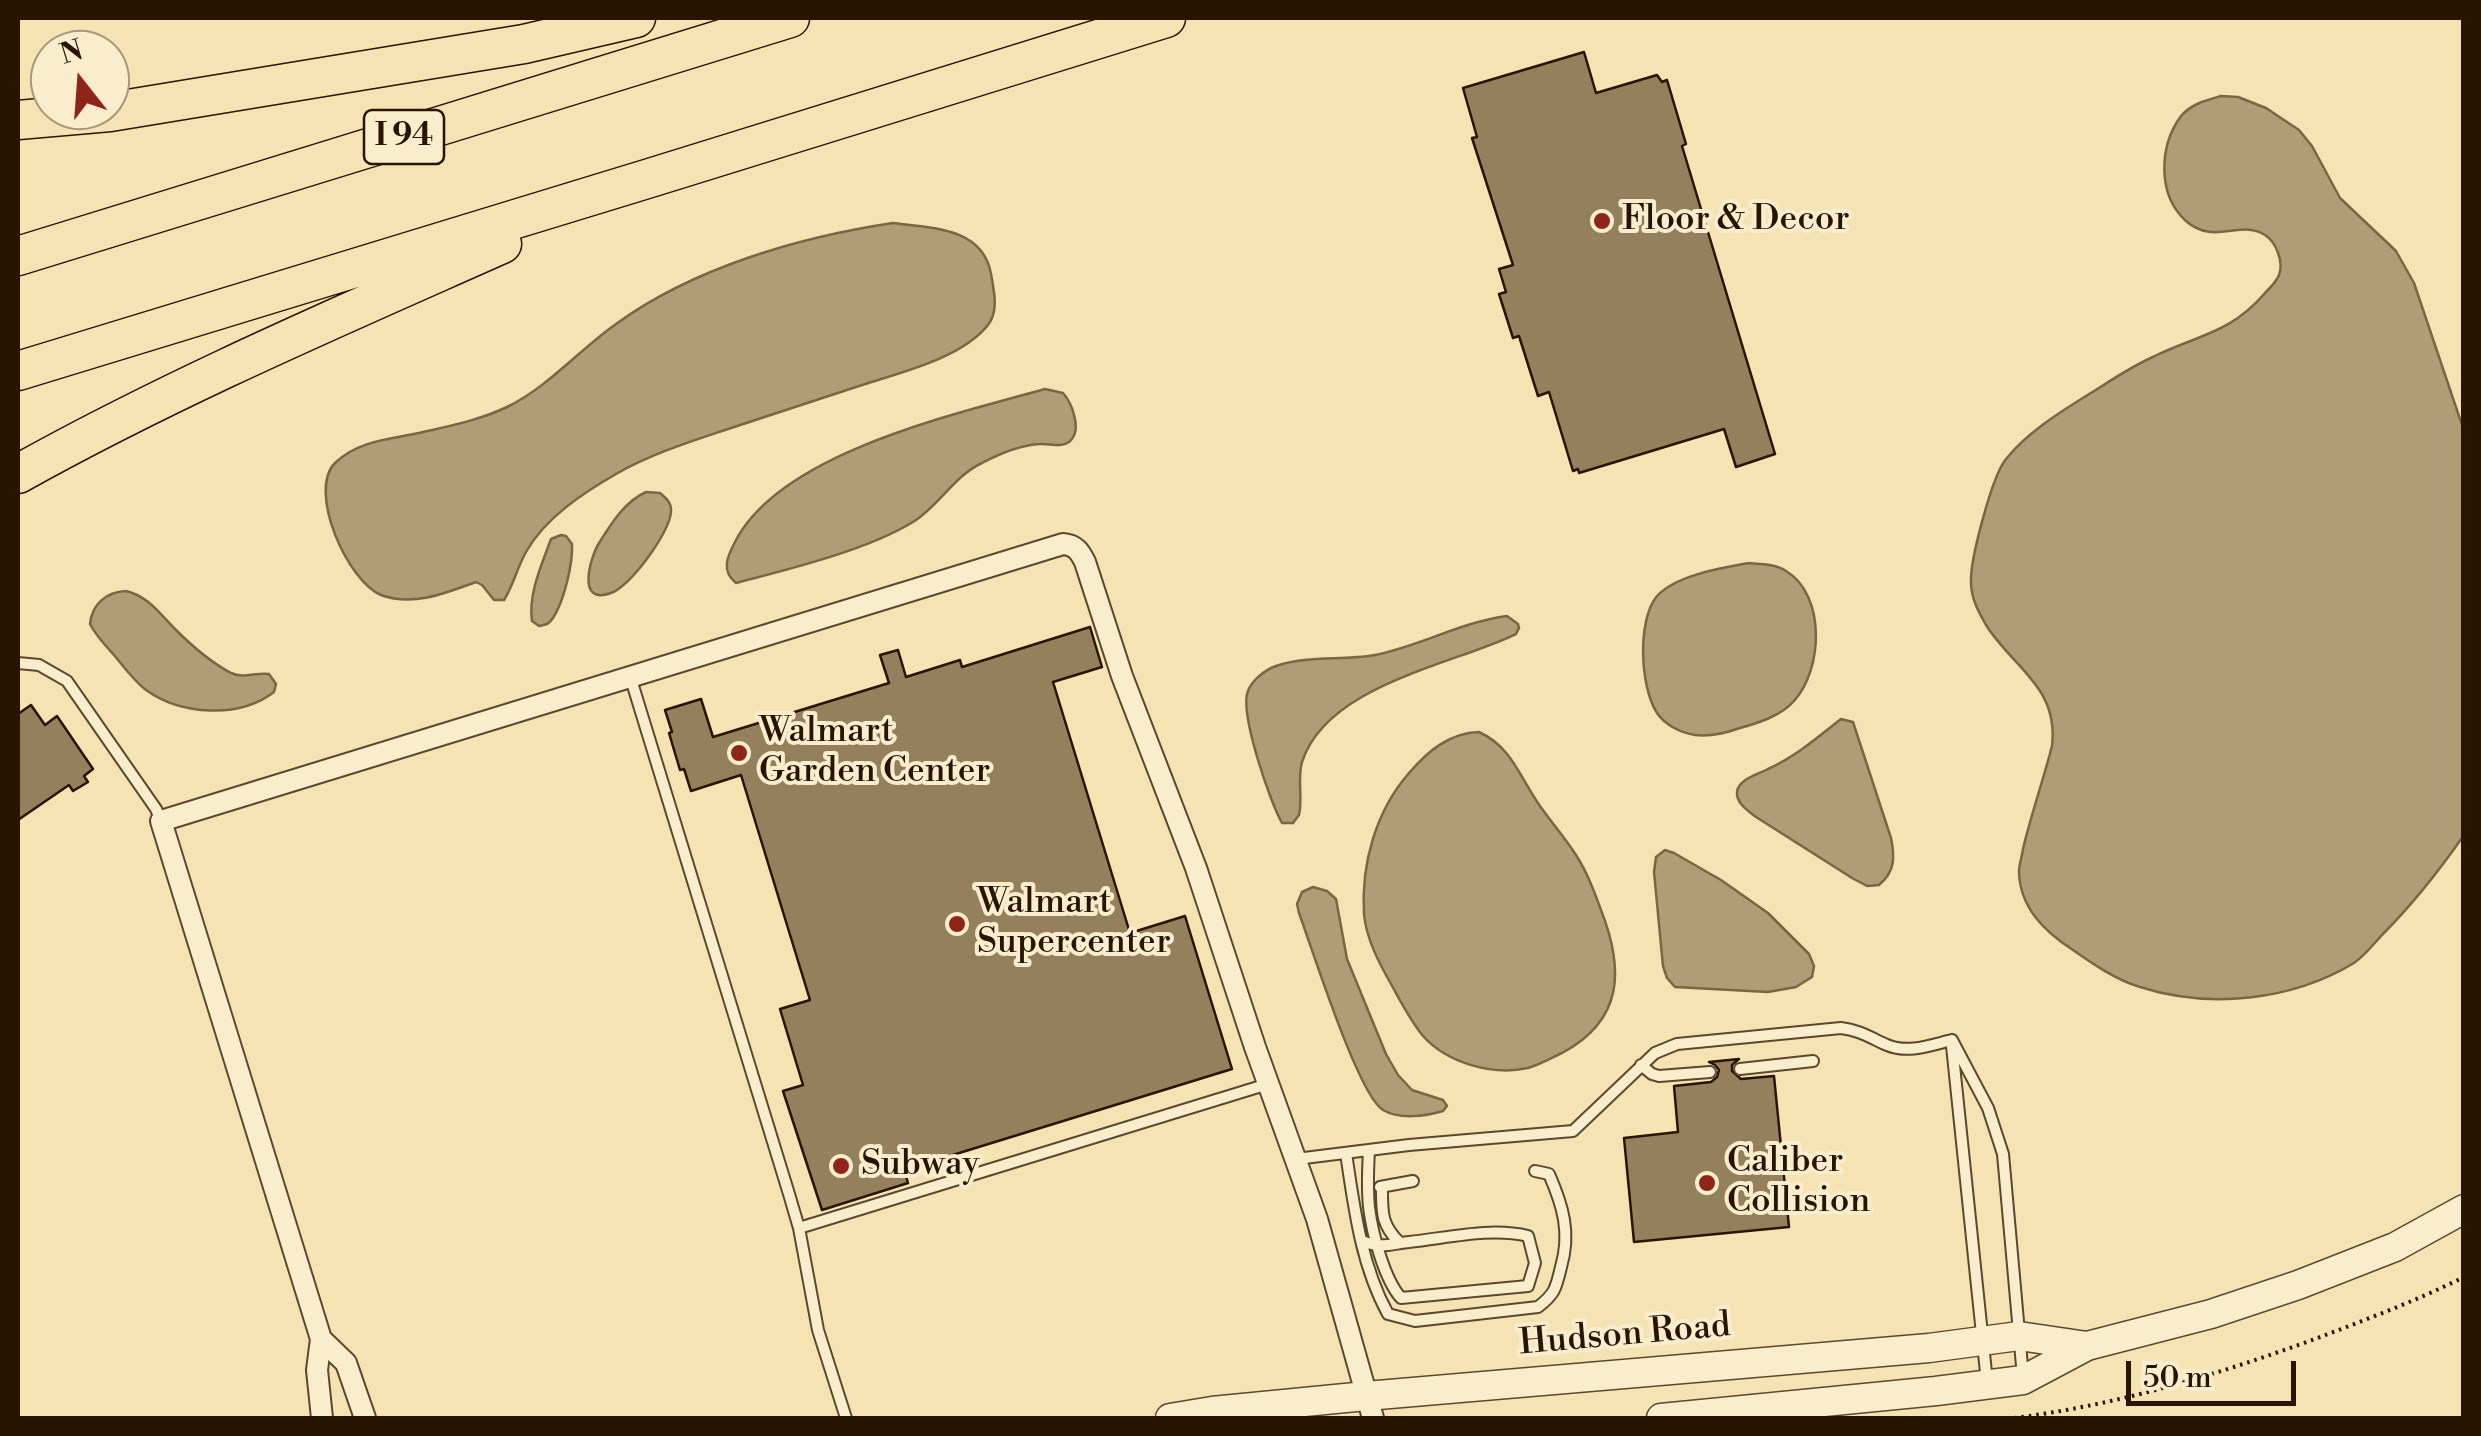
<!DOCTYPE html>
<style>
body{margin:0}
#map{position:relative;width:2481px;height:1436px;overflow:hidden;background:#f6e3b3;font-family:"Libre Bodoni",serif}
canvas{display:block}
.frame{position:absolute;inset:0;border:20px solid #291400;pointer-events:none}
.north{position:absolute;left:30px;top:30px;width:100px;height:100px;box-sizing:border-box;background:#f9edce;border:2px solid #a6967c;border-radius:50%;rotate:343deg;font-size:28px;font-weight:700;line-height:40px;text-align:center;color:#291400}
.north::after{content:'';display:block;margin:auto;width:35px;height:45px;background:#8f2418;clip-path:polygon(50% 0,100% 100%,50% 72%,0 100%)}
.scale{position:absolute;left:2126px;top:1361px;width:170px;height:45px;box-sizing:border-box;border:5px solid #291400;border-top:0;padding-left:12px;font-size:30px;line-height:35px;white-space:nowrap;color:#291400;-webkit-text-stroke:8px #f9edce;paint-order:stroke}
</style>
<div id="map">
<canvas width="2481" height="1436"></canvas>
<div class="frame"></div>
<div class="north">N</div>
<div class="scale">50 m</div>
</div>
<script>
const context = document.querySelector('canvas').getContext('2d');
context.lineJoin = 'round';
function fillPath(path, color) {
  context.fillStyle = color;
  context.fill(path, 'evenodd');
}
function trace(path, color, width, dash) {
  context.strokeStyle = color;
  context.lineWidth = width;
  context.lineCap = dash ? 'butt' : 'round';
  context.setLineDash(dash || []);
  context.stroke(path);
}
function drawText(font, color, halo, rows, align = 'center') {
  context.font = font + ' "Libre Bodoni",serif';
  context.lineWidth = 8;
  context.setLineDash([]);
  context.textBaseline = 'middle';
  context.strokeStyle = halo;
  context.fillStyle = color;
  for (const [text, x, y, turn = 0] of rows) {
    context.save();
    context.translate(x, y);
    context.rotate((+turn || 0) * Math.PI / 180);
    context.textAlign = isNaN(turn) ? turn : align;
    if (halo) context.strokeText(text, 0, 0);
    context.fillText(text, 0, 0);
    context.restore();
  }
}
const water = new Path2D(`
 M2221,96l17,1 28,11 33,22 13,16 28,52 56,53 18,32 47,139 3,7v406c-25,36 -52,70 -83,101 -8,9 -17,20 -27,27 -63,38 -145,46 -214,24 -24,-7 -47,-23 -67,-37 -28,-18 -53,-42 -54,-78 0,-7 3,-16 4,-23 8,-34 20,-68 29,-103 7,-59 -39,-78 -66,-121 -8,-14 -15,-27 -15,-43 -1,-22 21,-106 35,-123 25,-31 63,-52 96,-73 17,-11 35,-22 53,-30 43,-21 76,-23 110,-63 4,-4 12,-12 14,-18 5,-13 -3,-33 -14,-40 -24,-16 -51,11 -79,-14 -29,-26 -27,-75 -5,-105 10,-12 26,-16 40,-20z
 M893,223c38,5 90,4 98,51 3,17 8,37 -3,51 -27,34 -90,48 -129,61 -46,15 -92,30 -137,45 -36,12 -73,24 -106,43 -33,19 -71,44 -90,78 -9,16 -13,34 -22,48h-10l-12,-15 -6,-3c-30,11 -63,25 -95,13 -33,-13 -74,-104 -46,-132 22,-22 55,-24 84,-30 30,-7 61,-13 88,-26 41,-20 72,-57 109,-83 77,-56 183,-87 277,-101z
 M1045,389l18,4c9,10 20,38 6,49 -8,6 -20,1 -29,2 -20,1 -41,10 -58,19 -28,13 -43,43 -69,59 -46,28 -120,46 -173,60l-4,1c-15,-12 -9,-26 -1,-41 45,-89 221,-128 310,-153z
 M646,492l14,1c6,5 12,10 11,19 -1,20 -41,75 -60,81 -35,13 -21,-35 -12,-50 12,-19 25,-41 47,-51z
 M561,535l5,1 6,8c1,20 -8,57 -19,74 -5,7 -6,6 -14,8l-7,-5c-4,-27 10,-57 19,-82z
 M1749,563c12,1 27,1 37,8 40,24 37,98 8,130 -13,15 -36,22 -54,27 -14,5 -29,9 -45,7 -14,-2 -30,-10 -38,-22 -17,-26 -20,-93 0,-117 19,-21 65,-28 92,-33z
 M126,591c22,5 34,23 49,38 16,16 35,33 56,44 13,6 25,-1 38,1l7,10 -2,8c-35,27 -93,23 -128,-2 -12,-9 -22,-23 -32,-35 -9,-10 -18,-19 -24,-31 2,-20 16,-32 36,-33z
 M1507,616l11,8 1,4 -3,6c-64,31 -189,51 -214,128 -5,17 1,36 -3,53l-6,8h-11c-12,-21 -43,-111 -34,-132 4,-11 17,-21 28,-25 31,-11 67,-5 99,-11 45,-9 86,-33 132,-39z
 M1841,719l12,3 38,116c4,19 4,34 -12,47l-12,1 -15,-8 -96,-61c-8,-6 -20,-14 -19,-25 1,-13 22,-18 31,-23 28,-13 49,-31 73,-50z
 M1479,732c33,15 41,46 61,74 12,17 25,32 36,49 11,17 18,36 25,55 23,59 23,110 -39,143 -11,5 -23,12 -34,15 -35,8 -81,-5 -105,-32 -13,-16 -22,-34 -32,-52 -12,-21 -25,-46 -27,-70 -3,-51 12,-103 45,-141 19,-22 40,-40 70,-41z
 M1665,850l9,3 47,27 47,33 41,41 5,12 -2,11 -16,10 -28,5 -93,-5 -8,-9 -4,-12 -9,-94 2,-15z
 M1313,887l14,4 9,8 11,60 39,95 12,21 14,15 31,10 4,6 -4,5c-17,5 -43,9 -60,-1 -25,-15 -71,-162 -84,-197l-2,-9 5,-12z`);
fillPath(water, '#b09d76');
trace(water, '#7a6647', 2.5);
const building = new Path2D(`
 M1584,52l12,41 61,-18 5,7 5,-2 19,64 -4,2 93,308 -39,13 -12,-38 -145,44 -1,-4 -5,2 -24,-79 -11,4 -19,-60 -6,2 -14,-44 7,-2 -7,-23 14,-4 -41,-127 5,-1 -14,-49z
 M1090,627l12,40 -49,15 77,251 55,-17 47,153 -328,101 4,13 -86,27 -39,-119 20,-6 -23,-76 30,-9 -69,-225 -50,16 -7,-22 -4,1 -11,-37 3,-1 -7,-22 36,-11 12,38 176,-54 -9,-28 18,-5 8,27 54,-17 2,7z
 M31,705l14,20 12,-9 36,53 -9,7 4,6 -15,9 -4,-6 -51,35v-106z
 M1739,1059l-7,6v6l9,8 33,-3 15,151 -155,15 -10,-104 54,-6 -4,-46 37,-4 6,-5 2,-7 -4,-5 -6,-3z`);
fillPath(building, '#94805d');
trace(building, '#291400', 2.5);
const service = new Path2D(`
 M18,663l21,2 28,16 89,128 5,12
 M630,676l159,518 10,34 19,102 28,88
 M1952,1040l36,68 15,46 20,223
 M1952,1046l35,336
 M1641,1065l11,9 7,2 51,-4
 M1740,1069l73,-8
 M1346,1153c8,54 15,112 42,161l27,7 123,-14c17,-13 18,-19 23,-40 10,-34 2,-61 -12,-93l-14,-3
 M1296,1159l113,-14 164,-14 82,-78 22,-9 164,-16c18,2 30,10 46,17 21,9 44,0 65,-5
 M1380,1187l33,-6
 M1382,1187c0,25 -1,38 18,56
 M799,1228l469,-144
 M1362,1241c22,8 26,3 47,1 39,-4 81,-15 119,-6l7,27 -7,23 -127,12c-17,-19 -29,-66 -32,-91 -2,-19 -1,-39 0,-57`);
const minor = new Path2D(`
 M321,1339l25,24 19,55
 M322,1418l-5,-48 4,-31 -160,-518 902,-277c13,1 17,8 22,18l37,114 74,192 59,179 62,172 56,199`);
const tertiary = new Path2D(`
 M1170,1418l42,-7 154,-15 563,-48 90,-12 68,10
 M1661,1418l275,-27 87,-11 64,-34 124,-32 87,-29 97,-38 69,-38`);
const motorway = new Path2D(`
 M18,120l92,-8 414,-68 112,-26
 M18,256l772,-238
 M18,371l632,-193 516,-160
 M18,474c156,-87 320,-157 484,-230`);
trace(service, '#5c482d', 14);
trace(minor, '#5c482d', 24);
trace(tertiary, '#5c482d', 31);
trace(motorway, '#291400', 41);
trace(new Path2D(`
 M2014,1418c105,-13 209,-45 309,-82 47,-18 95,-36 141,-59`), '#291400', 4, [2.5, 5]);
trace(service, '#f9edce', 10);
trace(minor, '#f9edce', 20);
trace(tertiary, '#f9edce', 28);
trace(motorway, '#f6e3b3', 38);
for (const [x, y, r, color] of [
 [1602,221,10,"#8f2418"],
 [739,753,10,"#8f2418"],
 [957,924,10,"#8f2418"],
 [841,1166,10,"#8f2418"],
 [1707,1183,10,"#8f2418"]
]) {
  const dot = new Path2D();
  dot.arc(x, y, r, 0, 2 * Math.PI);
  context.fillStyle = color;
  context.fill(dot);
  trace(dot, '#f9edce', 4);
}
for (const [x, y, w] of [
 [404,137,80]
]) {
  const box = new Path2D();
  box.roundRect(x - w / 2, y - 27, w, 54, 8);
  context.fillStyle = '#f9edce';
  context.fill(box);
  trace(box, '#291400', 2.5);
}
drawText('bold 32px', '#291400', null, [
 ["I 94",404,137]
]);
drawText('35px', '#291400', '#f9edce', [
 ["Floor & Decor",1622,221],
 ["Walmart",759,733],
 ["Garden Center",759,773],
 ["Walmart",977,904],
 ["Supercenter",977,944],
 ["Caliber",1727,1163],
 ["Collision",1727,1203],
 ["Subway",861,1166]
], 'left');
drawText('35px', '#291400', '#f9edce', [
 ["Hudson Road",1625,1336,-5]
]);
</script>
